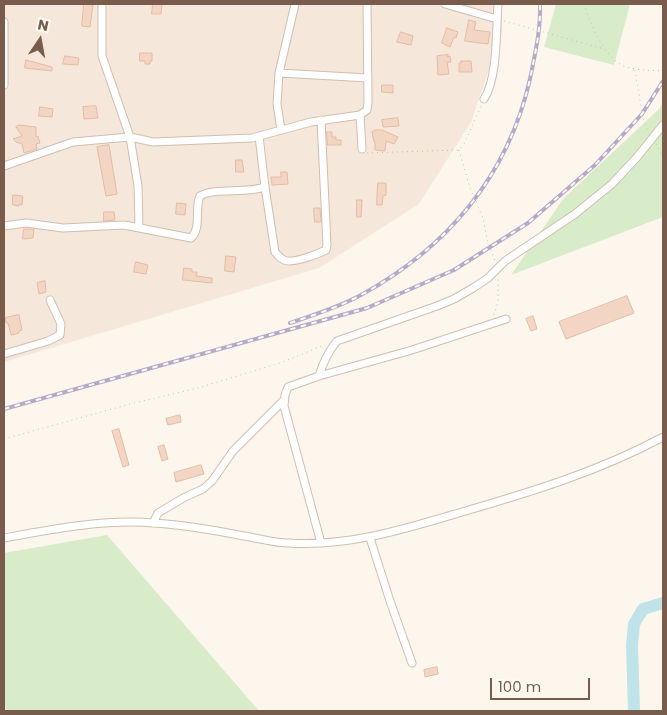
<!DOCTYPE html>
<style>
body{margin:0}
#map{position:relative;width:667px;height:715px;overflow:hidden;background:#fdf6ec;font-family:Poppins,sans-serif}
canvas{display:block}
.frame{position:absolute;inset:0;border:5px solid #7a5c4d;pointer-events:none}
.north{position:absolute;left:15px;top:15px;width:50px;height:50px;-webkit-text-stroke:4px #fffaf3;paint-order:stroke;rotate:12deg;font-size:14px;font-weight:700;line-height:20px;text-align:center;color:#7a5c4d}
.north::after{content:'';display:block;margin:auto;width:18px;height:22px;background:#7a5c4d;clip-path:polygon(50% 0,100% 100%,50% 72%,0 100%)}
.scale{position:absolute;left:490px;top:678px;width:100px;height:22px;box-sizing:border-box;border:2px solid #7a5c4d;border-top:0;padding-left:6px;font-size:15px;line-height:18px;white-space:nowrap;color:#7a5c4d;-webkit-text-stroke:4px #fffaf3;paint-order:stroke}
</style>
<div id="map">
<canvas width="667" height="715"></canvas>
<div class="frame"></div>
<div class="north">N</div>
<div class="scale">100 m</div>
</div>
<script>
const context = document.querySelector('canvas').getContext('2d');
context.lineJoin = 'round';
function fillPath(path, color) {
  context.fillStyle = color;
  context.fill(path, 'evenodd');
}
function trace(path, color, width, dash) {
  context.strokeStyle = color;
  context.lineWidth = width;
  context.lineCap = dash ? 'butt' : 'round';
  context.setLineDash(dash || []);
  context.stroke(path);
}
fillPath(new Path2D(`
 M4,4h497l1,28 -31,90 -52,82 -100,64 -315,94z`), '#f5e8da');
fillPath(new Path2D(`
 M556,4h74l-16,61 -70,-18z
 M663,102v115l-152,58 52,-76 96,-90z
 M107,535l152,176h-255v-158z`), '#d8ecc9');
trace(new Path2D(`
 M634,711l-2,-66 2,-21 9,-15 20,-6`), '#bfe3e8', 12);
const building = new Path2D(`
 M84,4l9,1 -3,22 -8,-1z
 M153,4h9l-1,10h-9z
 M469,20l7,2 -2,8 16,2 -2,12 -23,-3z
 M447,28l11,4 -2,6 -2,-1 -4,10 -8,-4z
 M401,32l12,4 -2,9 -14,-3z
 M140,53h12v8h-2v3h-5v-3h-5z
 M448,55l-1,2 3,-1 1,6h-4l2,12 -11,1 -1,-19z
 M65,56l14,2 -1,7 -15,-1z
 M26,60l26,7v4l-27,-3z
 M461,61h10l1,11h-13v-9h2z
 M382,85h11v8l-11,-1z
 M96,106l2,12 -14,1 -1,-12z
 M40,107l13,2 -1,8 -13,-1z
 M398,118l1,8 -16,1 -1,-7z
 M19,125l17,2v10l2,-1 2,7 -4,1 1,5 -13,4 -2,-9 -6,-2 -3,-3 9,-3 -6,-9z
 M376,130h6l16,7 -4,7 -8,-3 -1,10 -10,-1v-8h-1l-2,-10z
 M327,132h5v5h4v3h5v5h-13z
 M109,145l8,49 -11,2 -9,-49z
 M236,160h6l2,12h-8z
 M281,172h6l1,12 -16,1 -1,-8h10z
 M378,183h8v12l-3,1 -1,9h-5z
 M13,195l10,1 -1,9 -3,-1v2l-6,-1z
 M357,200h5l-1,17h-4z
 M177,203l9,1 -1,11 -9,-1z
 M314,208h6l1,14h-6z
 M104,212h10l1,8 -11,1z
 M24,229h10l-1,9 -10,1z
 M226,256l10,1 -2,15 -9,-1z
 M136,262l12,3 -2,9 -12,-2z
 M184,268l8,1v3h5l-1,4 16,2v5l-29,-3z
 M45,281l1,11 -7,2 -2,-11z
 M627,296l7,17 -68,26 -7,-17z
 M19,315l3,15 -3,1v2l-8,2 -3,-12h-2l-1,-5z
 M533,316l4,13 -6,2 -5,-12z
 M180,415l1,7 -13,3 -2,-6z
 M119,429l10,36 -6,2 -11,-36z
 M164,445l4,14 -6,2 -4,-14z
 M201,465l3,9 -28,8 -2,-9z
 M437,667l1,7 -13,3 -1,-7z`);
fillPath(building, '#f3d5c3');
trace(building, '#e6bba3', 1);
const street = new Path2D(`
 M102,4v52l28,81 8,49 1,42
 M445,4l52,15
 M4,22v63
 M279,73l89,5
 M484,99c14,-21 12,-70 14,-95
 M360,115l2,34
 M281,130l-4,-26 2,-31 16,-69
 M4,166l69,-24 57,-5 23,5 99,-4 59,-16 49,-7 7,-5 1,-8 -1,-98
 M265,187l10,65c3,3 5,6 9,8 9,4 34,-6 42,-10l1,-5 -6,-125
 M4,226l22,-3 37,5 61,-3 67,13c11,-10 3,-29 9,-42 15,-9 46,-2 65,-9l-6,-51
 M4,354l44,-13 12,-6 1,-11 -11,-24
 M319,376c4,-14 9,-24 18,-35l100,-35 17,-7 19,-11 15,-10 17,-17 70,-47 37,-30 26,-28 25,-31
 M153,523l5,-10 27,-16 18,-8 9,-8 21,-30 51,-51
 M4,538c49,-9 100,-19 150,-15 30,2 60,7 90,13 14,2 29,7 44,7 60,4 117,-14 174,-31 69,-20 138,-41 201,-75
 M370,538l20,63 22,62
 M321,543l-37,-137 1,-11 3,-8 31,-11 93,-26 94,-31`);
trace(street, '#d1beb0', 9);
trace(new Path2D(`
 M584,4c6,19 20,54 40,62 13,5 26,4 39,5
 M504,21l100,28
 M635,70l8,48 6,13
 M656,144l7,13
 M459,150l11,38 13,30 4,21 8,22
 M367,153l92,-3 5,-6 18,-40
 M494,315l4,-13v-25
 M4,439l126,-35 68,-16 85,-26 41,-17`), '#d9b8a5', 1, [1, 4]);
trace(street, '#fff', 7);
const rail = new Path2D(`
 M290,323c24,-8 49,-16 71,-28 86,-47 147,-119 169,-216 5,-25 11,-50 10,-75
 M4,409l363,-101 87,-38 74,-47 67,-58 47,-51 21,-33`);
trace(rail, '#b9a8c9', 4);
trace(rail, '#fffaf3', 2, [5.5]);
</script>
